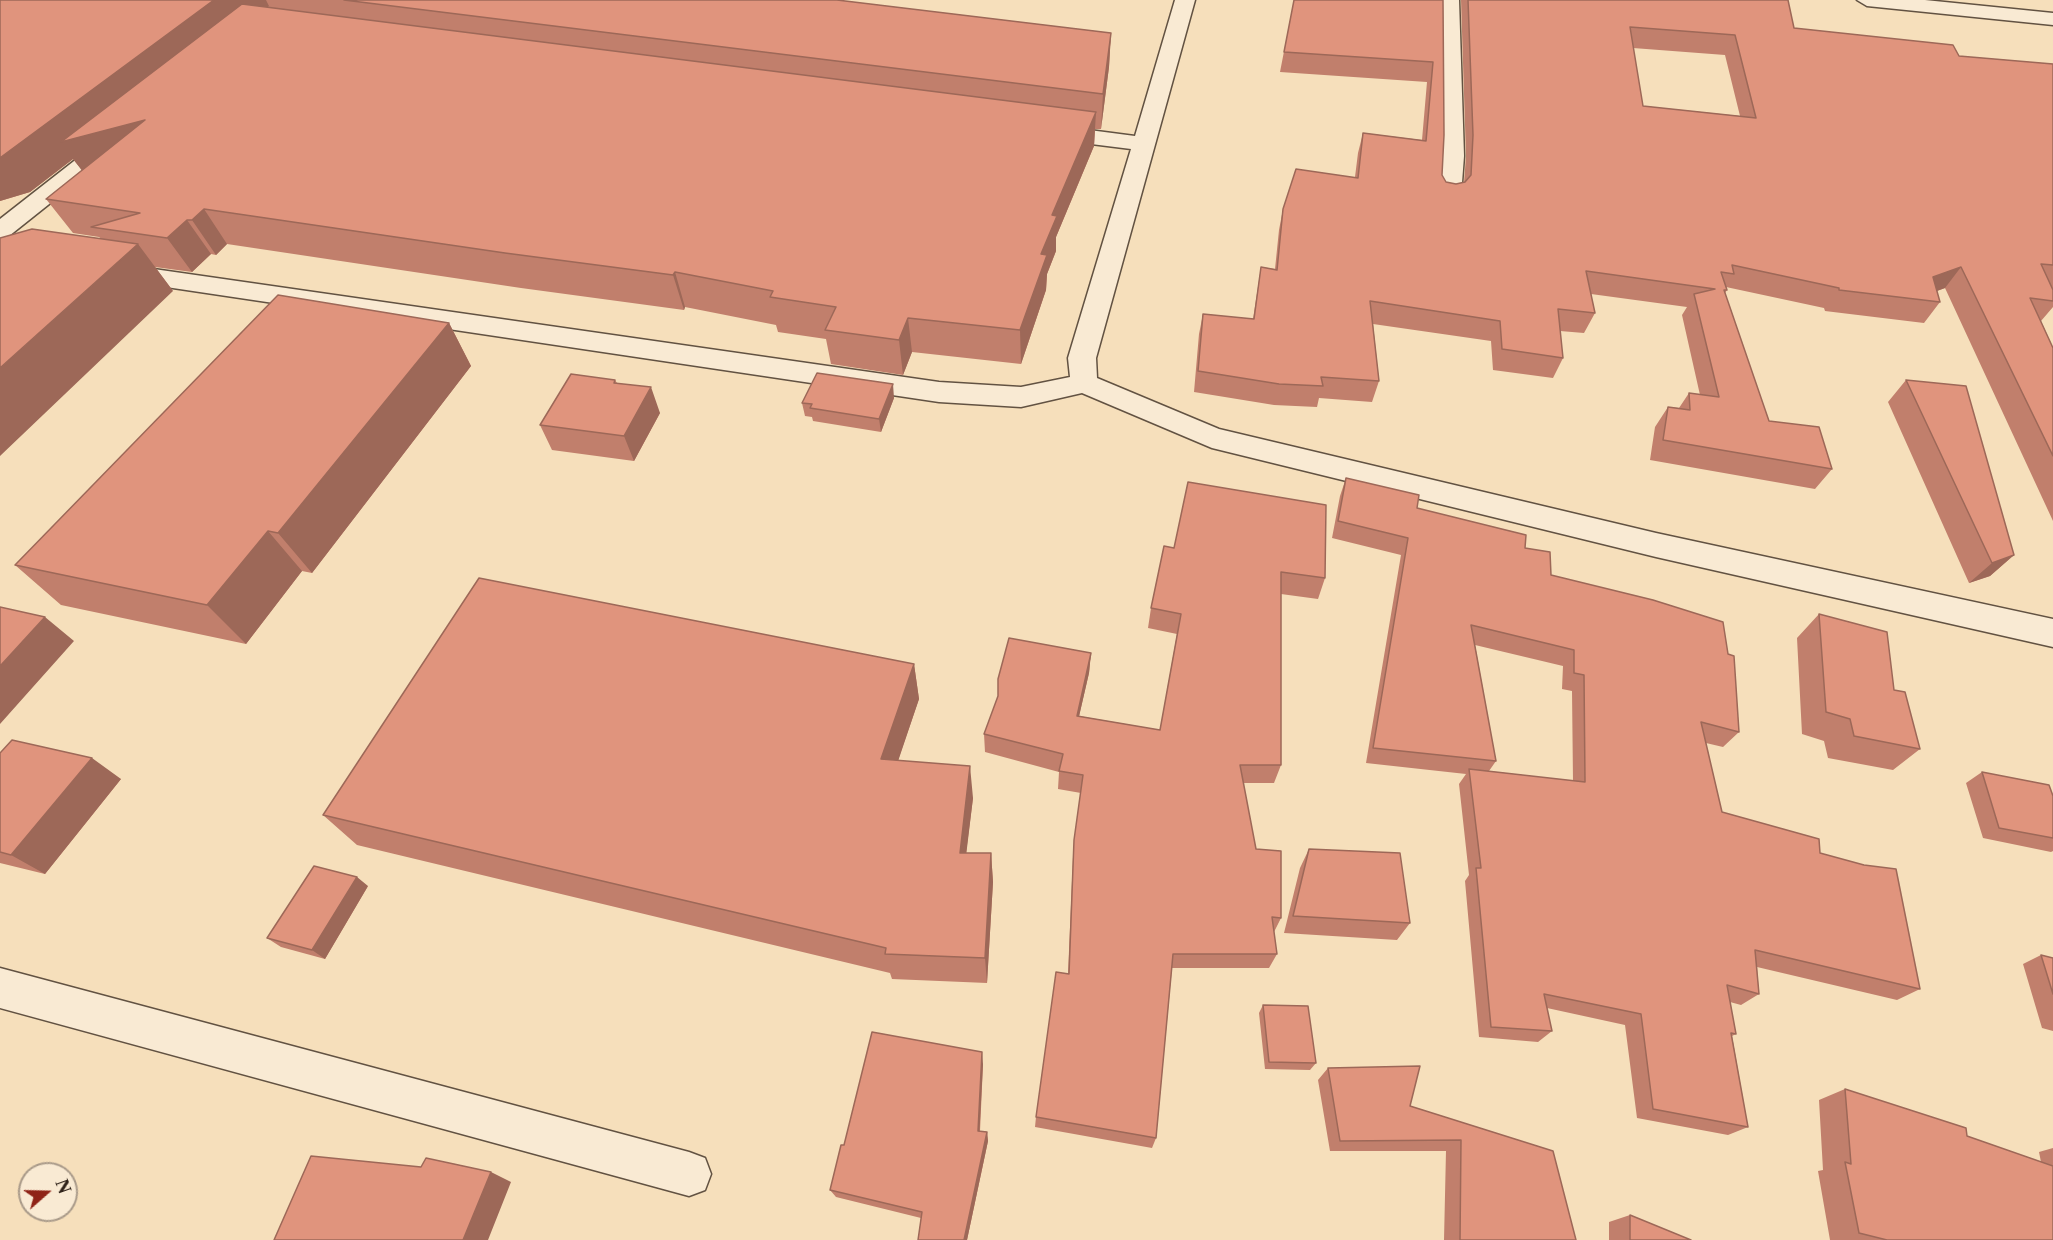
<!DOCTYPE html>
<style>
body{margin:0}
#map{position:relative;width:2053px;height:1240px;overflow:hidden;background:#f6dfbb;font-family:"Libre Caslon Text",serif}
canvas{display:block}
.north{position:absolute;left:18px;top:1162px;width:60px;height:60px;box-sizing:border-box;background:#f9ead3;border:2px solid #a99a89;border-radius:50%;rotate:70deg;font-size:16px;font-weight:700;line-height:24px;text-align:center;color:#30231a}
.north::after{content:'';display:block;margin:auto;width:21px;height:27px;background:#8f2418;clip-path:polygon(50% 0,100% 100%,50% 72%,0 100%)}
</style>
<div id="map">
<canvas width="2053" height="1240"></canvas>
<div class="north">N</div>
</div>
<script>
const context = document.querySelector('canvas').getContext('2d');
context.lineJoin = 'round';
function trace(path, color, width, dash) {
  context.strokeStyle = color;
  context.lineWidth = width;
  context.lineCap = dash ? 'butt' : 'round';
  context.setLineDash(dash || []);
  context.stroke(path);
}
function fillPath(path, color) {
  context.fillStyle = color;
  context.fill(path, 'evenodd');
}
const minor = new Path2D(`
 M1175,0h20l-99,358 1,20 122,51 437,104 397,86v28l-397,-90 -444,-109 -130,-55 -61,14 -82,-5 -820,-122 -9,-2 -4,-6 4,-6 9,-2 820,118 82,5 49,-10 -2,-19 63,-209 -80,-10 -8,-2 -3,-5 3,-5 8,-2 84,11z
 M1439,0h20l5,156 -3,40 -4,5 -8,2 -8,-2 -4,-5 3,-40z
 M1857,0h68l128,13v12l-186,-19z
 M114,134l8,2 3,5 -3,5 -113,90 -9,2v-19l106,-83z
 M0,968l689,184 16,6 6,16 -6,16 -16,6 -689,-188z`);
trace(minor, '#625242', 3);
fillPath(minor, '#f9ead3');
fillPath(new Path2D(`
 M0,0h837l274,33 -2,34 -8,62h-6l-1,17 -38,91v14l-9,23 -1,16 -25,74 -109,-12 -9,23 -72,-11 -5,-25 -48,-7 -2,-7 -91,-18 -1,3 -163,-22 -294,-44 -11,11 -5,-1 -19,18 -37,-5 18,24 -74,-54 -26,-4 -27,-34 36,-29 -9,-11 -43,33 -30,9z
 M1294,0h149l-1,175 4,7 10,2 8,-1 2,-27 -5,-156h327l6,28 165,28 94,8v243l-12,14 12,27v173l-108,-233 -8,3 3,11 -16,21 -99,-12 -1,-3 -98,-21 1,3 -2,3 44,128 63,48 -17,20 -165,-29 5,-33 13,-20 11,1 10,-15 11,2 -18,-80 5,-8 -96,-13 4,19 -11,20 -24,-2 3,27 -10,20 -60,-8 -2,-29 -118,-17 6,57 -7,21 -53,-4 -2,9 -43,-2 -80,-13 5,-58 4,-20 50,5 8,-52 14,2 4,-39 4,-21 72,-32 3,-24 5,-20 59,7 5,-58 -147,-10zM1633,48l92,7 15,61 -97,-10z
 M449,323l22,43 -159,207 -10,-2 -56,73 -185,-39 -46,-40z
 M615,380l2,3 43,30 -26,48 -82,-11 -12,-25z
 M1906,380l108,175 -24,21 -21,7 -81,-181z
 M894,398l-13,34 -68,-11 -1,-4 -7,-1 -3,-13z
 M1346,478l71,30 108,40 26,27 188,157 -16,15 -17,-4 16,69 98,41 100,136 -23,11 -140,-33 2,27 -18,11 -11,-3 6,32 -4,2 16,91 -20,8 -91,-17 -12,-93 -78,-17 5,23 -14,11 -59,-5 -14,-156 4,-6 -10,-91 7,-10 -100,-11 35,-208 -69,-17 8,-42zM1475,645l88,21 -1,23 10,2 1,90 -84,-10 7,-10z
 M1164,546l161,32 -7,21 -37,-5v171l-7,18h-31l13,66 25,69 -7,14 3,22 -8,14h-97l-16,170 -4,10 -117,-21 1,-10 32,-143 5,-117 8,-64 -23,-4 1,-17 -74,-20 -1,-18 107,-81 -2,20 -10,43 81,14 17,-96 -29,-6 3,-20z
 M1819,614l75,76 26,59 -27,21 -65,-12 -4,-17 -22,-7 -5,-96z
 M914,664l5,35 -21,61 75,38 -7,55h25l2,29 -6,101 -95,-4 -2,-6 -533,-128 -34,-30z
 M0,753l121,26 -76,95 -45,-11z
 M1982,772l71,24v55l-2,1 -68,-14 -17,-55z
 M1309,849l101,74 -13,17 -113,-7 16,-65z
 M368,886l-43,73 -44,-12 -14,-9z
 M2041,955l12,3v73l-11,-3 -19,-64z
 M1263,1005l53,58 -6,7 -45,-1 -6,-56z
 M983,1064l-3,67 7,1 1,9 -21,99h-49l3,-22 -85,-21 -6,-7 14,-45z
 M1328,1068l82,38 143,45 23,89h-132l2,-89h-116l-12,-71z
 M1845,1089l122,47 74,26 -2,-10 14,-4v92h-223l-12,-69 5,-1 -4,-70z
 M1630,1215l61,25h-82v-18z`), '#c17f6c');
fillPath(new Path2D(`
 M214,0h52l3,6 -157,122 33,-8 -58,57 -14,-18 -43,33 -30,9v-43z
 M1111,33l-2,34 -8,62 2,-35z
 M1096,112l-2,34 -38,91v14l-9,23 -1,16 -25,74 -1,-34 32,-115z
 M204,209l23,35 -11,11 -24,-35z
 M187,220l24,34 -19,18 -25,-34z
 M138,244l35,47 -173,165v-88z
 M1961,267l-16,21 -28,10 16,-21z
 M675,272l10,35 -1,3 -11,-35z
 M908,318l4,34 -9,23 -4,-35z
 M449,323l22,43 -159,207 -34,-40z
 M893,384l1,14 -13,34 -2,-13z
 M651,387l9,26 -26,48 -10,-25z
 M268,531l34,40 -56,73 -39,-39z
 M2014,555l-24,21 -21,7 23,-20z
 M45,617l29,24 -74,83v-58z
 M1091,653l-2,20 -14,61 2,-18z
 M914,664l5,35 -31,92 -7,-32z
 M92,758l29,21 -76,95 -34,-19z
 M970,766l3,32 -10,83 -3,-28z
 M991,853l2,29 -6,101 -2,-25z
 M357,877l11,9 -43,73 -13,-9z
 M982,1052l1,12 -4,76 -1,-9z
 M987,1132l1,9 -21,99h-3z
 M491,1172l20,10 -23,58h-25z`), '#9d6858');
const building = new Path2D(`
 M0,0h214l-214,158z
 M344,0h493l274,33 -8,61z
 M1294,0h149l1,135 -2,40 4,7 10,2 9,-2 6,-7 2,-40 -5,-135h320l6,28 159,17 6,11 94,8v201l-12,-1 12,26v11l-23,-3 23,50v108l-92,-189 -28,10 7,25 -101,-12v-2l-107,-23 2,9 -13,-2 6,18h-3l45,131 50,6 13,42 -169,-29 5,-33 22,3 -1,-17 30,4 -25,-103 21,-5 -129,-18 9,42 -37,-4 5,49 -61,-9 -2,-28 -130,-20 9,80 -58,-4 2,9 -44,-2 -81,-13 5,-57 51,5 7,-52 16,3 6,-61 13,-40 62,9 5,-45 63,8 7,-79 -149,-10zM1630,27l105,8 21,83 -113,-12z
 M242,4l854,108 -44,103 5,1 -16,38 6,1 -27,75 -112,-12 -9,22 -74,-10 11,-23 -66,-10 3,-6 -98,-19 -2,3 -168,-22 -301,-44 -12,11h-5l-20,18 -76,-11 49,-14 -94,-14 99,-79 -84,22z
 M32,229l106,15 -138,124v-130z
 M278,295l171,28 -171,210 -10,-2 -61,74 -192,-40z
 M817,373l76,11 -14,35 -69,-11 2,-4 -10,-1z
 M571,374l44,6 -1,3 37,4 -27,49 -84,-11z
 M1906,380l60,6 48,169 -22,8z
 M1346,478l73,17 -2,13 109,27 -1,13 25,4 1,23 102,25 70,22 5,32 6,2 5,76 -38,-10 21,90 97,27 1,14 44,12 32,4 24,120 -165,-39 4,44 -32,-9 9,49 -5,-1 17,94 -95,-18 -12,-95 -97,-20 8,37 -61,-4 -15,-159h5l-12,-99 116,13 -1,-107 -10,-2v-23l-103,-25 25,136 -123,-13 35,-210 -70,-17z
 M1188,482l138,23 -1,73 -44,-6v193h-41l16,84 25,2v67l-9,-1 5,37h-104l-17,184 -120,-21 20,-145 13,2 5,-134 9,-65 -24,-4 4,-17 -79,-20 14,-38v-17l11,-41 82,15 -14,63 83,14 21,-116 -30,-6 13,-62 10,2z
 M479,578l435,86 -33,95 89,7 -10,87h31l-6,105 -100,-4 1,-6 -563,-133z
 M0,607l45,10 -45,49z
 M1819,614l68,18 7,58 11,2 15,57 -66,-13 -4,-17 -24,-7z
 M12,740l80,18 -81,97 -11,-3v-99z
 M1982,772l67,13 4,11v42l-54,-10z
 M1309,849l91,4 10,70 -117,-7z
 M314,866l43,11 -45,73 -45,-12z
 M2041,955l12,3v36z
 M1263,1005l45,1 8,57 -47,-1z
 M872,1032l110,20 -4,79 9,1 -23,108h-46l4,-28 -92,-22 11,-45h3z
 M1420,1066l-10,40 143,45 23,89h-116l1,-100 -121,1 -12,-73z
 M1845,1089l121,39 1,8 86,30v74h-166l-28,-7 -14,-71 6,2z
 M311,1156l110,11 5,-9 65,14 -28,68h-189z
 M1630,1215l61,25h-61z`);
fillPath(building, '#e0947d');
trace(building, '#9d6858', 1.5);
</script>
